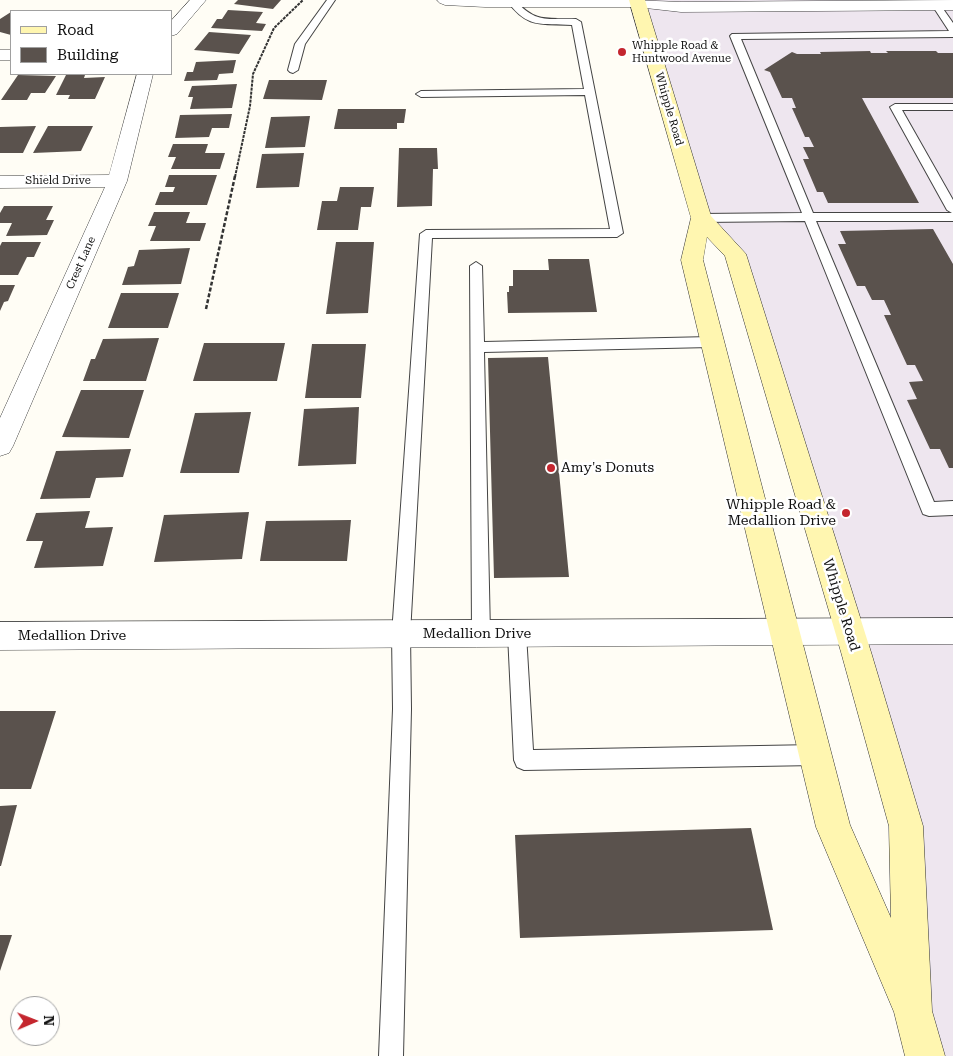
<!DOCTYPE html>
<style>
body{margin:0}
#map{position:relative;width:953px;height:1056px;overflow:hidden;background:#fffdf5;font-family:"Roboto Serif",serif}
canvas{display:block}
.legend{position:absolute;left:10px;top:10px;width:162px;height:65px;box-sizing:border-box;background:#fff;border:1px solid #a0a0a0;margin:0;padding:6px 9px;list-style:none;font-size:15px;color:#111}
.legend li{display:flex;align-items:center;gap:10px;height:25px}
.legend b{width:25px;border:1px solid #a0a0a0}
.north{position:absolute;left:10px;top:996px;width:50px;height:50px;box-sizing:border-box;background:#fff;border:1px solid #a0a0a0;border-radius:50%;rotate:89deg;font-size:14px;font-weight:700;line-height:20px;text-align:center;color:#111}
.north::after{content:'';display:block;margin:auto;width:18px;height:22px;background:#c4262e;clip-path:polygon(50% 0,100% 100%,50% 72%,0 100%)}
</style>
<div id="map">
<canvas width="953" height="1056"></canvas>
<ul class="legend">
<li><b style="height:6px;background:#fff6b0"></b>Road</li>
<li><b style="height:14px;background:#5a524d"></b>Building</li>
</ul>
<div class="north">N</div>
</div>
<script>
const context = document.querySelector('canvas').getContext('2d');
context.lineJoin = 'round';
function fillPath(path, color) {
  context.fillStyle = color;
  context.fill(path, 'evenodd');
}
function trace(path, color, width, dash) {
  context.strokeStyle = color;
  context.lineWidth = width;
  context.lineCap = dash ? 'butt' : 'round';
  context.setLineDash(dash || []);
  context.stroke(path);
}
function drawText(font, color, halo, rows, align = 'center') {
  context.font = font + ' "Roboto Serif",serif';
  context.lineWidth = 5;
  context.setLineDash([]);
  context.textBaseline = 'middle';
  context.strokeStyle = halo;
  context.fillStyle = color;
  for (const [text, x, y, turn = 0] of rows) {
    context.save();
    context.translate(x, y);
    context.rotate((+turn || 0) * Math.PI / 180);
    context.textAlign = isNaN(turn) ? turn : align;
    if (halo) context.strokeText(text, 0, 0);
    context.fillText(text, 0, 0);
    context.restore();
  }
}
fillPath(new Path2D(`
 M637,0h316v1056h-28l-19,-230 -171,-571 -34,-37z`), '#eee6ef');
fillPath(new Path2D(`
 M238,0h43l-8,9 -39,-5z
 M228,10l35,2 -7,11 10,1 -4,7 -51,-3 6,-9h5z
 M11,12v23l-11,-3v-13z
 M209,32l42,3 -12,19 -45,-4z
 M870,51l1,2h17l-2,-2h50l2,2h15v45h-91l57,105h-91l-5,-11h-6l-14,-33h6l-6,-12h11l-5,-10h-4l-13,-29h4l-4,-10h-10l-12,-26 -6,-2 28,-18 5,2h24l-1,-2z
 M236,60l-3,13 -14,1 -2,6 -33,1 3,-9h6l3,-10z
 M18,75l38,1 -11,17h-14l-4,7h-26z
 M66,75h19l-1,3 21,-1 -10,22h-27l2,-4h-14z
 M269,80h58l-5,20 -59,-1z
 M237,84l-5,24 -42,1 3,-12h-5l4,-11z
 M338,109h68l-2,14h-7v6h-63z
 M232,114l-3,14h-17l-3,9 -34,1 5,-23z
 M310,116l-5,31 -40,1 6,-31z
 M36,126l-13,27h-23v-26z
 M48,126h45l-12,25 -48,2z
 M173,144h35l-3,9h20l-5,16h-49l5,-12h-8z
 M399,148h38l1,21h-5l-1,37 -35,1z
 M304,153l-5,34 -43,1 6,-34z
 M169,175h48l-10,30h-52l5,-13h13l2,-5h-10z
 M340,187h34l-3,20h-10l-3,23h-41l5,-29h15z
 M4,206h49l-7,14h8l-7,15 -41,1 6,-13h-12v-10z
 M154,212h36l-4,11h20l-6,18h-50l6,-15h-8z
 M933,229l20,35v204h-4l-9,-19h-10l-23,-49 10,-1 -8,-17 14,-1 -8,-16h-8l-23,-50h7l-7,-15h-12l-7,-14h-8l-19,-42h8l-6,-13z
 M2,242h39l-7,15h-7l-9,18h-18v-29z
 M336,242h38l-6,71 -42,1z
 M190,248l-9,36 -59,1 6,-18 6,-1 5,-16z
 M548,259h41l8,53 -89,1 -1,-21h2v-6h4v-16h36z
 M0,285h15l-7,16 -4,1 -4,9z
 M121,293h58l-11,35h-60z
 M159,338l-13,43h-63l8,-22h4l8,-20z
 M204,343h81l-8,38h-84z
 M312,344h54l-5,54h-56z
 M548,357l21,220 -75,1 -6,-220z
 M81,390h63l-15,48 -67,-1z
 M359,407l-3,57 -58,2 6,-57z
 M251,412l-12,61h-59l15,-60z
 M131,449l-8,28 -27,1 -6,20 -50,1 16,-48z
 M90,511l-5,17 28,-1 -10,39 -69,2 9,-27h-17l10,-28z
 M249,512l-7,47 -88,3 10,-47z
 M351,520l-4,41h-87l6,-40z
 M0,711h56l-25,78h-31z
 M17,805l-16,61h-1v-60z
 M751,828l22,102 -253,8 -5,-103z
 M0,935h12l-12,36z`), '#5a524d');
const service = new Path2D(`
 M327,0h8l-30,44 -7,26 -5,3 -3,-1 -2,-2 7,-26z
 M509,0h6c21,24 32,18 61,19l5,3 42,211 -6,4 -185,1 -22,396 1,75 -8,347h-24l14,-347 -1,-75 28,-400 6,-4 184,-1 -25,-134 -164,2 -5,-3 5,-3 163,-2 -12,-64c-31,-2 -44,4 -64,-23z
 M936,2l3,1 14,20v14l-212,2 72,174h139l-5,-3 -57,-103 5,-3h58v6h-51l51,90v21h-137l118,281 19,-1v14l-24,1 -6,-2 -2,-5 -116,-288 -104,1 -6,-4 6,-4 101,-1 -72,-177 2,-2 217,-3 -17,-26z
 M476,262l6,4 2,76 227,-5 5,2 2,3 -2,3 -5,2 -227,5 6,282 -3,6 -6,2 -6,-2 -3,-6 -2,-368z
 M517,626l6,2 3,6 7,116 283,-5 7,3 3,7 -3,7 -7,3 -292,5 -7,-3 -3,-7 -6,-126 3,-6z`);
const minor = new Path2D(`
 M190,0h16l-29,34 -6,2v-15z
 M437,0h206l2,2 -3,3 -5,2h-152l-40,-2 -5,-2z
 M0,50h11v10h-11z
 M137,74h16l-26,107 -114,265 -4,7 -9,3v-38l105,-231 -105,1v-12l109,-1z
 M953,618v26l-953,6v-28z`);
const tertiary = new Path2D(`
 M631,0l50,2 272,-2v10l-272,2 -44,-5 -5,-2 -3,-3z`);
const secondary = new Path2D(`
 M629,0h16l66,216 35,38 125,398 52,174 9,185 13,45h-40l-11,-44 -78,-185 -135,-567 10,-42zM707,237l18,19 116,396 48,174 2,92 -41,-93 -147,-565z`);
trace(service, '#444', 2);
trace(minor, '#444', 1);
trace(tertiary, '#444', 1);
trace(secondary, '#333', 1);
trace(new Path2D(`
 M235,177l15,-71 3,-32 21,-46 29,-28`), '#333', 2, [3, 1]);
trace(new Path2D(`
 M206,309l29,-133`), '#333', 2.5, [4, 2]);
fillPath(service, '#fff');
fillPath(minor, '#fff');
fillPath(tertiary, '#fff');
fillPath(secondary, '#fff6b0');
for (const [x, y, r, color] of [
 [622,52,5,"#c4262e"],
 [551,468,5,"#c4262e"],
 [846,513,5,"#c4262e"]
]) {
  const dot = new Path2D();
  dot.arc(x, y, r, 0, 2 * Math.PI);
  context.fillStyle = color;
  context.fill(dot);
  trace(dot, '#fff', 2);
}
drawText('11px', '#111', '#fff', [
 ["Whipple Road &",632,46],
 ["Huntwood Avenue",632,59]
], 'left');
drawText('11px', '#111', '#fff', [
 ["Whipple Road",669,109,74],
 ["Shield Drive",58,181],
 ["Crest Lane",81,263,-66]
]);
drawText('14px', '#111', '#fff', [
 ["Amy's Donuts",561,468],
 ["Whipple Road &",836,505,"right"],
 ["Medallion Drive",836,521,"right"]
], 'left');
drawText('14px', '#111', '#fff', [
 ["Whipple Road",841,605,73],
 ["Medallion Drive",477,634],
 ["Medallion Drive",72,636]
]);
</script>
